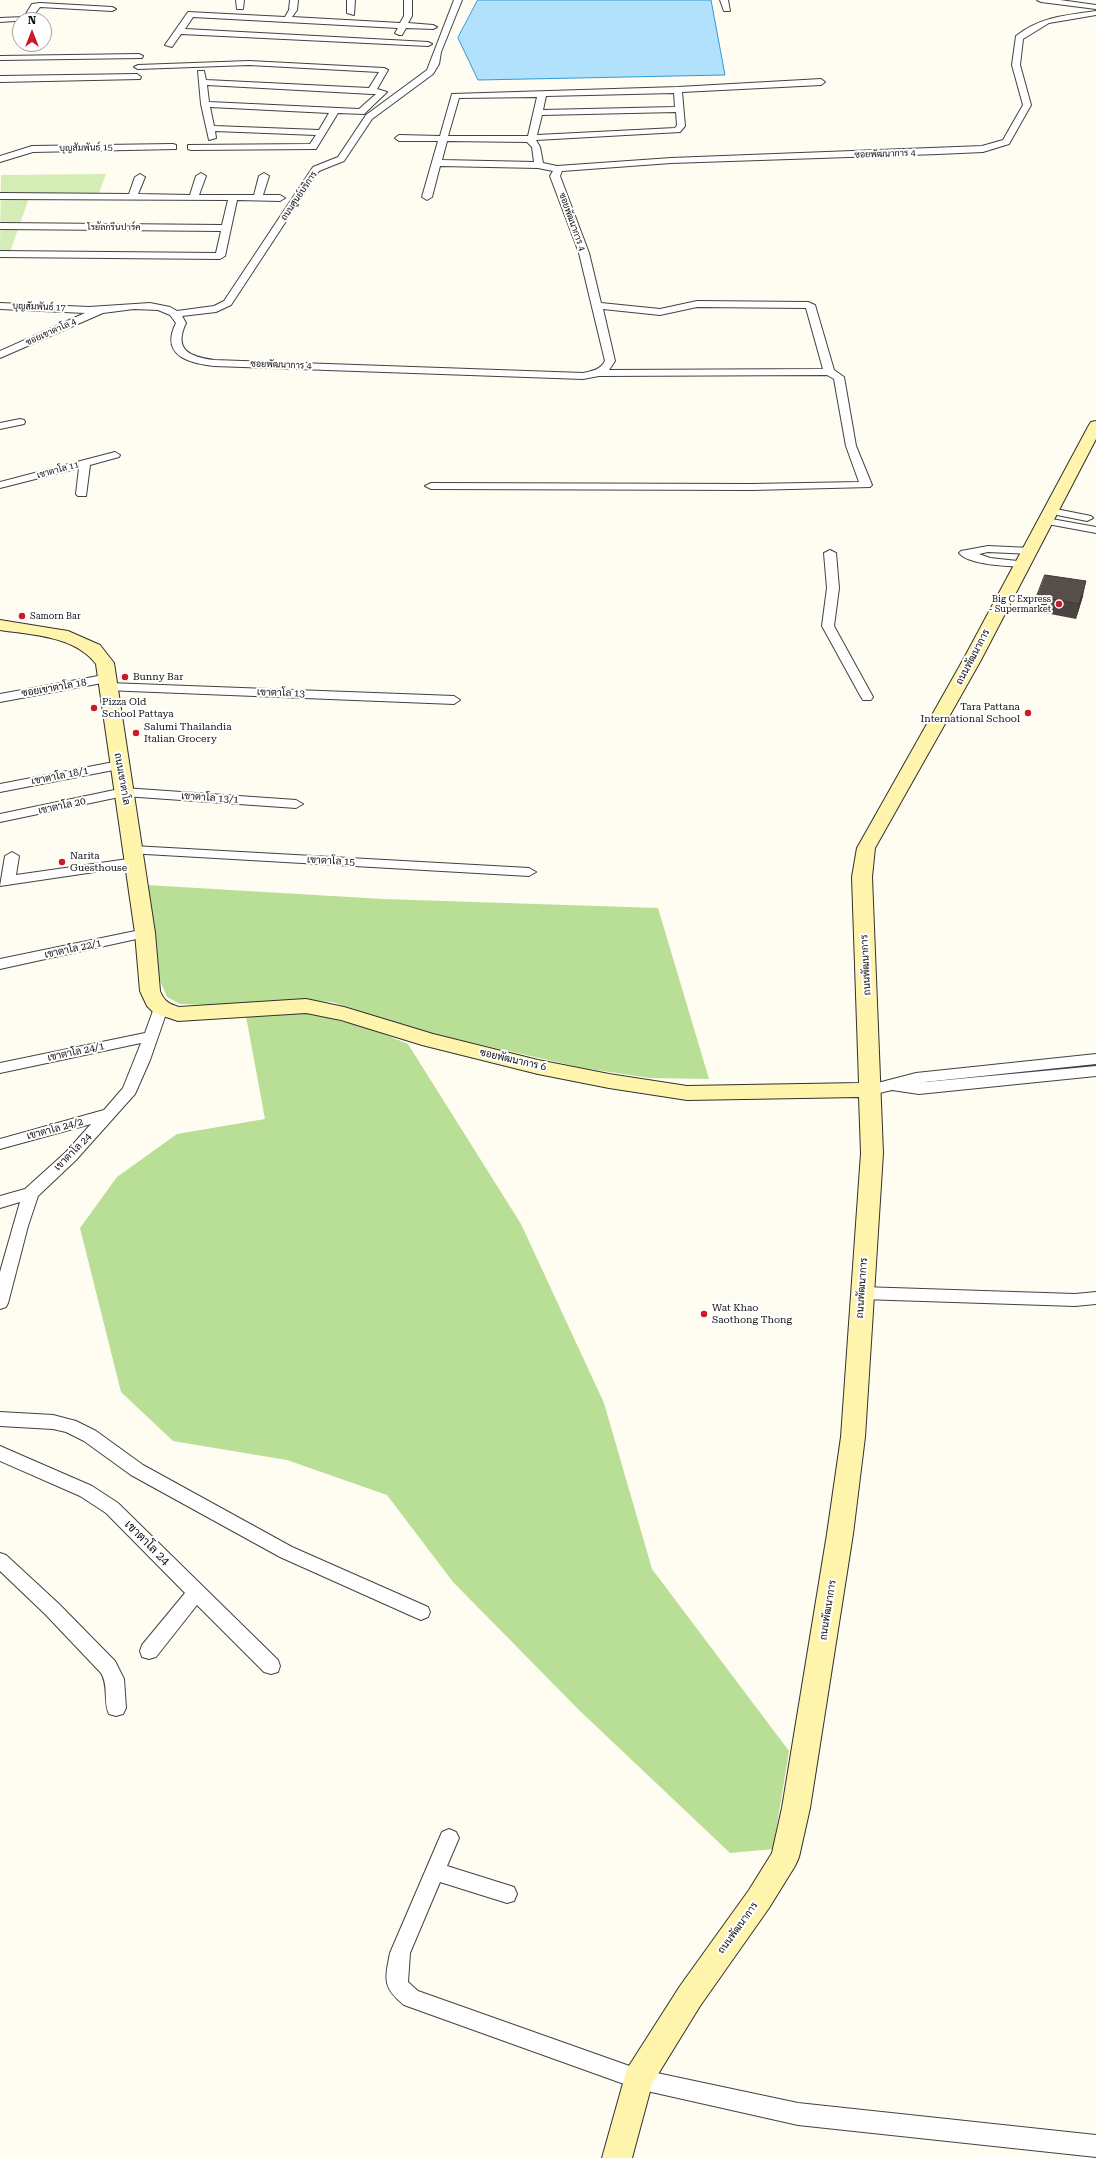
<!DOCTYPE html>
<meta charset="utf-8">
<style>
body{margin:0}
#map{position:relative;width:1096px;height:2158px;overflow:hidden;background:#fffcf1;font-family:"Roboto Serif",serif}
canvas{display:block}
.north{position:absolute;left:12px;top:12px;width:40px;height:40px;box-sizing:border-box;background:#fff;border:1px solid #9f9f9f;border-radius:50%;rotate:0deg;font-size:11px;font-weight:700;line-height:16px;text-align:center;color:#0f0f0f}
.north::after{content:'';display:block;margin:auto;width:14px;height:18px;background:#ca1b27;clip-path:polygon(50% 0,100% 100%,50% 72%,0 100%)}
</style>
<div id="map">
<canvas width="1096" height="2158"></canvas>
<div class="north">N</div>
</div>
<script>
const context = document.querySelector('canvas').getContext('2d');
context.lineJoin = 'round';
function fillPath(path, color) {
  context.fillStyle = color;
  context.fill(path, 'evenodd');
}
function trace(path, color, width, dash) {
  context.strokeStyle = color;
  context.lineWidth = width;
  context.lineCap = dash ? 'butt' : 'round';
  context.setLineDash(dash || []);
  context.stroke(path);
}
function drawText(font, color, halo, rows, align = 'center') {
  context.font = font + ' "Roboto Serif",Sarabun,serif';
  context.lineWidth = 4;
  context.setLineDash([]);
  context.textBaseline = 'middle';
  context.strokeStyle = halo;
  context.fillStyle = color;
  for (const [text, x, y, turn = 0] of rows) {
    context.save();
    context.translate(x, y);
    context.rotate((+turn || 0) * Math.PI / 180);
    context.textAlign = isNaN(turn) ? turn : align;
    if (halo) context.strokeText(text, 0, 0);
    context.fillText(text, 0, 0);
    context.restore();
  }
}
fillPath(new Path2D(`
 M106,174l-8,22 -68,-1 -20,57h-10l1,-77z`), '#d4edb7');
fillPath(new Path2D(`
 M146,885l237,14 275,9 51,171 -59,-1 -67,-10 -158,-36 -93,-30 -40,-2 -85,5 -27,-1 -13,-7 -9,-21z
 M308,1013l61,15 39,16 113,180 83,179 48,166 137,182 -16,98 -43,4 -151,-143 -126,-128 -66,-87 -100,-35 -114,-19 -52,-49 -41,-164 37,-51 60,-43 88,-15 -19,-103z`), '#b8df95');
const water = new Path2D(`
 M478,0h233l14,75 -247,5 -20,-42z`);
fillPath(water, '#b1e1fb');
trace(water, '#3299d7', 1);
const street = new Path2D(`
 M236,0h8l-1,9h-6z
 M290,0h8l-1,10 -5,7 108,6 4,-7v-16h8v16l-4,7 25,2 4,2 -4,2 -27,-1 -4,7h-3l-4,-2 3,-5 -205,-11 -8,12 243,13 4,2 -4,2 -247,-12 -9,13 -7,-2 23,-33 97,5 4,-7z
 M347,0h8l-1,15 -7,-2z
 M454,0h8l-21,52 -2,12 -6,10 -61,45 -28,42 -25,10 -88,134 -15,7 -34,4 4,7c-13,27 4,34 28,37l369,13c9,-2 17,-3 22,-12l-26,-108 -29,-77 3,-5 -15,-3 -98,-2 -8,31 -5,3 -5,-3 16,-56h-39l-4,-3 4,-3 41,1 12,-42 226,-7 143,-8 4,3 -4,3 -139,7 3,34 -5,6 -144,8 4,7 3,16 14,3 114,-8 311,-12 21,-6 20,-35 -11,-40 4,-29c24,-19 50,-21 80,-25v4l-47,8 -26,16 -3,26 11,40 -22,39 -26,8 -45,2 -267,9 -109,8 -2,5 29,77 12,50 59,6 37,-8 111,1 7,3 19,65 10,7 12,69 16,39 -2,2 -118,3 -321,-1 -6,-3 6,-3 321,1 107,-2 -13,-36 -12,-67 -7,-4 -228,1 -16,3 -369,-13c-26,-3 -54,-11 -38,-43l-6,-8 -12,-5 -24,-1 -31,4 -103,45v-7l85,-38 -85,-4v-6l89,4 61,-4 20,4 7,4 37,-5 10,-5 89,-134 25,-10 28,-42 61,-45zM674,93l1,14 -132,3 3,-14zM537,97l-9,39h-80l11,-38zM676,112l1,13 -2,3 -138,7 5,-20zM447,141l80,1 5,5 2,15 -92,-2zM697,307l109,1 17,61 -214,1 6,-9 -12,-52 57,6z
 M720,0h8l2,11h-6z
 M1037,0h23l36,5v4l-55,-7z
 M40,3l72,4 4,2 -4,2 -72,-4 -10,13 -30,2v-4l24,-1 8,-13z
 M139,54l4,2 -1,2 -142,2v-4z
 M249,61l135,7 4,2 -11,19 10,3 -23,22 -26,-1 -22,36 -125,1 -3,-1v-4l122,-1 6,-9 -101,-4 1,7 -7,2 -8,-36 -3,-33h6l2,9 163,8 10,-16 -130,-7 -111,4 -4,-2 4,-2zM207,85l165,9h4l-17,15 -150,-7zM210,107l119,6 -10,17 -105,-4z
 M137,74l4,3 -1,2 -140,3v-6z
 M173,144l3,1v4l-143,3 -33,10v-6l32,-10z
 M201,173l5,3 -7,19h55l5,-19 5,-3 5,3 -6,19h17l5,3 -5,3 -43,-1 -12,56 -5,3 -220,-2v-6l216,2 5,-22 -221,-2v-6l222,2 6,-25 -228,-1v-6l129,1 6,-17 5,-3 5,3 -7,17 52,1 6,-19z
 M20,419l4,1 1,2 -1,2 -24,5v-6z
 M115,452l5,3 -1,2 -29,8 -4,31h-8l-2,-2 3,-26 -79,20v-6z
 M1051,508l40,8 2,2 -6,3 -40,-8 -2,-2 2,-2z
 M1046,518l50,9v6l-54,-10 -2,-2z
 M988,546l43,2 6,3 -6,3 -43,-2 -9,2 11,4 37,4 2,2 -2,2 -4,1c-15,-1 -55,-2 -64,-14l2,-2z
 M830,550l6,3 3,35 -5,38 39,71 -2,3h-8l-2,-3 -39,-71 5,-38 -3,-35z
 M109,674l4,1 2,3 -2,3 -113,21v-8z
 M109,683l345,13 6,4 -6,4 -349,-14 -2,-3z
 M119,761l6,4 -1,3 -124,24v-8z
 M124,788l172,12 7,4 -7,4 -172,-12 -124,26v-8z
 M133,846l396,22 7,4 -7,4 -401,-23 -2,-3 2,-3z
 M12,852l7,4 -3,19 119,-17 7,4 -7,4 -135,20 5,-30z
 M145,929l5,1 2,3 -2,3 -150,33v-10z
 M161,1003l5,2 2,3 -18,52 -15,34 -59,66 -38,36 -10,30 -20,77 -2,4 -6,2v-37l20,-70 -20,6v-12l25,-7 41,-37 25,-28 -91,25v-10l104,-29 19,-22 18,-45 -141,30v-10l145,-30 9,-25 2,-3z
 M1096,1054v10l-181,19 181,-17v10l-177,18 -27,-4 -21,5 -5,-1 -3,-4 3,-4 50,-13z
 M862,1287l213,7 21,-2v12l-21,2 -213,-7 -6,-2 -2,-4 2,-4z
 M0,1412l53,3 23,6 20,10 47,34 149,82 136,60 2,5 -2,5 -7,3 -7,-3 -134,-60 -149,-82 -47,-34 -18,-9 -13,-3 -53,-3z
 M0,1446l92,40 26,17 160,157 2,6 -2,6 -7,2 -7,-2 -67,-67 -41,52 -7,2 -7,-2 -2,-6 2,-6 43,-52 -79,-80 -26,-17 -80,-35z
 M0,1553l6,2 53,49 56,57 9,18 2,29 -3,6 -7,2 -7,-2c-6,-13 0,-28 -8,-41l-56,-59 -45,-43z
 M449,1829l7,3 3,6 -12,28 67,21 3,7 -3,7 -7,2 -67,-21 -30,71 -2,29 10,9 220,78 160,34 298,32v22l-298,-32 -160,-36 -234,-84c-22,-18 -19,-26 -14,-52l52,-121z`);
const secondary = new Path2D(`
 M1096,421v18l-115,221 -106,188 -3,29 11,276 -18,284 -12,97 -43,274 -11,49 -4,9 -26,42 -69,98 -48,78 -20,74h-30l25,-89 53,-83 69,-96 23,-37 10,-45 45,-274 14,-97 20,-284 -2,-56 -172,3 -78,-12 -71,-14 -116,-29 -81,-25 -35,-7 -128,8 -24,-8 -7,-7 -7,-15 -5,-58 -39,-269c-21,-28 -63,-29 -96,-34v-10l68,11 32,14 14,18 41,270 5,58c4,10 9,13 19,16l127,-8 38,8 89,27 105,26 71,14 78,12 172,-3 -7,-206 5,-29 106,-188 126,-235 2,-3z`);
trace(street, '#424242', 2);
trace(secondary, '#313131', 2);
fillPath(street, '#fff');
fillPath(secondary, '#fff4ac');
fillPath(new Path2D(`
 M1037,596h46l-7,23 -41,-8z`), '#4c4440');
fillPath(new Path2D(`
 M1086,581l-3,15 -7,23 3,-15z`), '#3e3734');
const building = new Path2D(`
 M1045,575l41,6 -7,23 -42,-8z`);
fillPath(building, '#584f4a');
trace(building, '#3e3734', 1);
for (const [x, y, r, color] of [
 [1059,604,4,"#ca1b27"],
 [22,616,4,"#ca1b27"],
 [125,677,4,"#ca1b27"],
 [94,708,4,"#ca1b27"],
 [1028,713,4,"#ca1b27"],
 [136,733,4,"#ca1b27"],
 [62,862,4,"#ca1b27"],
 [704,1314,4,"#ca1b27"]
]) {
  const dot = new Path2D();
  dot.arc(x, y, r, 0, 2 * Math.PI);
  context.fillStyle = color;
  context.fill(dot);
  trace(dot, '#fff', 1.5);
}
drawText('9px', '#0f0f0f', '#fff', [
 ["บุญสัมพันธ์ 15",86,148,-1],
 ["ซอยพัฒนาการ 4",885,154,-2],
 ["ถนนศูนย์บริการ",299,196,-56],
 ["ซอยพัฒนาการ 4",572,222,70],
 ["โรยัลกรีนปาร์ค",114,227],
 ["บุญสัมพันธ์ 17",39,307,2],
 ["ซอยเขาตาโล 4",51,332,-24],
 ["ซอยพัฒนาการ 4",281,365,2],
 ["เขาตาโล 11",58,470,-15]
]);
drawText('9px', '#0f0f0f', '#fff', [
 ["Big C Express",1051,599],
 ["- Supermarket",1051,609],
 ["Samorn Bar",30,616,"left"]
], 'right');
drawText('10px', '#0f0f0f', '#fff', [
 ["ถนนพัฒนาการ",973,657,-62],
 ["ซอยเขาตาโล 18",54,688,-10],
 ["เขาตาโล 13",281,693,2],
 ["เขาตาโล 18/1",60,776,-11],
 ["ถนนเขาตาโล",122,779,80],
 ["เขาตาโล 13/1",210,798,4],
 ["เขาตาโล 20",62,806,-12],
 ["เขาตาโล 15",331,861,3],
 ["เขาตาโล 22/1",73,949,-12],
 ["ถนนพัฒนาการ",866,965,-93],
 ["เขาตาโล 24/1",76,1052,-12],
 ["ซอยพัฒนาการ 6",513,1060,13],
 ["เขาตาโล 24/2",55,1129,-15],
 ["เขาตาโล 24",73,1152,-45],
 ["ถนนพัฒนาการ",862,1288,-86],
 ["ถนนพัฒนาการ",828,1610,-81],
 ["ถนนพัฒนาการ",738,1928,-54]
]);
drawText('10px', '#0f0f0f', '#fff', [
 ["Bunny Bar",133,677],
 ["Pizza Old",102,702],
 ["School Pattaya",102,714],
 ["Tara Pattana",1020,707,"right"],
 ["International School",1020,719,"right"],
 ["Salumi Thailandia",144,727],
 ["Italian Grocery",144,739],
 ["Narita",70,856],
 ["Guesthouse",70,868],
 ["Wat Khao",712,1308],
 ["Saothong Thong",712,1320]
], 'left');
drawText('12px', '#0f0f0f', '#fff', [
 ["เขาตาโล 24",147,1543,45]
]);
</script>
